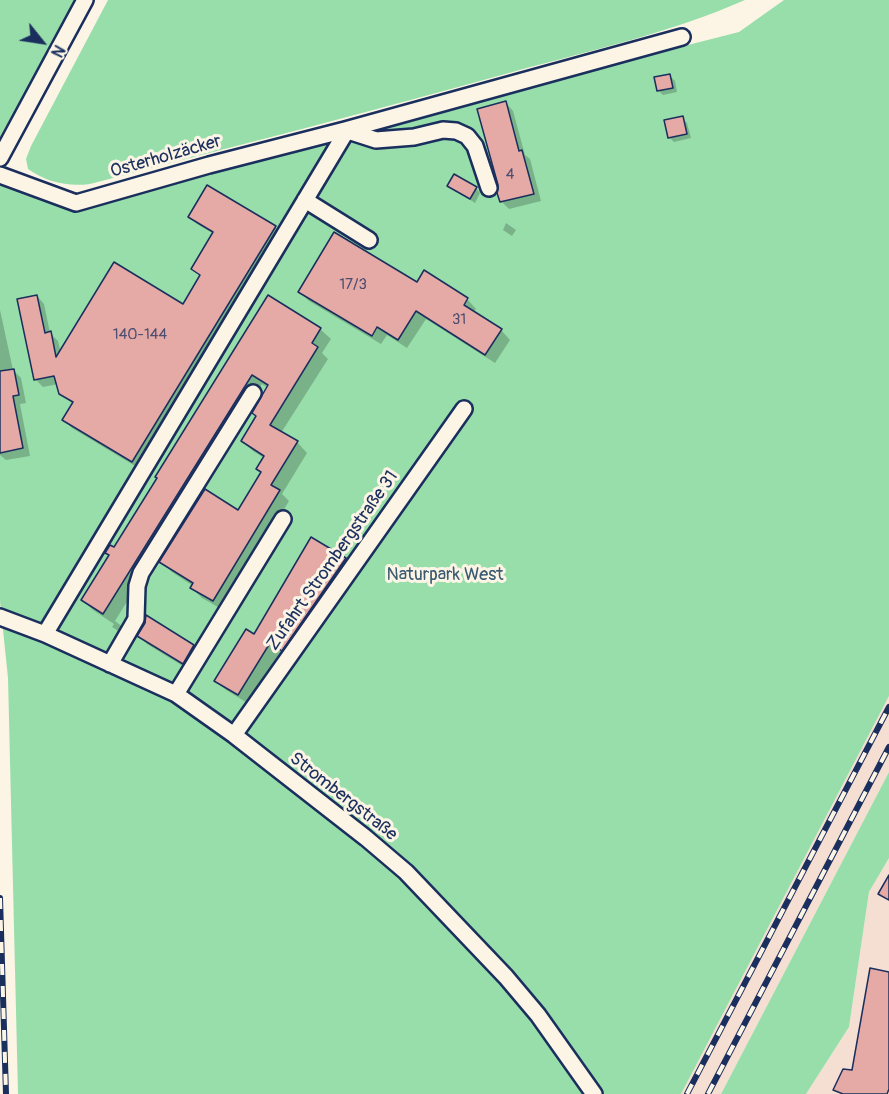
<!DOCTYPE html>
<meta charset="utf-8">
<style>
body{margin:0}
#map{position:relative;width:889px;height:1094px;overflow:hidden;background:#fcf5e5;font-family:Pangolin,sans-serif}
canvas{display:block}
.north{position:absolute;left:12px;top:12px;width:60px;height:60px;-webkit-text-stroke:4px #fcf5e5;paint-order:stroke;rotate:120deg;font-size:16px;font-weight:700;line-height:24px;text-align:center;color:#1b2f5e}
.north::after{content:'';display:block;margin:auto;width:21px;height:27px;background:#1b2f5e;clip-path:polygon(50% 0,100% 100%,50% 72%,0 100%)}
</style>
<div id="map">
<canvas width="889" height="1094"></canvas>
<div class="north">N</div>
</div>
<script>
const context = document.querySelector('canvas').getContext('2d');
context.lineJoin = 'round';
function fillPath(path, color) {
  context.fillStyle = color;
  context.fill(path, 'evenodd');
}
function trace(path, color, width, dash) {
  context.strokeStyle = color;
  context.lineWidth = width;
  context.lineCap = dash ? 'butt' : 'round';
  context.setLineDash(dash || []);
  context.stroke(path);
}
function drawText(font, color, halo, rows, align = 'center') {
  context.font = font + ' Pangolin,sans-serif';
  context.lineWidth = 6;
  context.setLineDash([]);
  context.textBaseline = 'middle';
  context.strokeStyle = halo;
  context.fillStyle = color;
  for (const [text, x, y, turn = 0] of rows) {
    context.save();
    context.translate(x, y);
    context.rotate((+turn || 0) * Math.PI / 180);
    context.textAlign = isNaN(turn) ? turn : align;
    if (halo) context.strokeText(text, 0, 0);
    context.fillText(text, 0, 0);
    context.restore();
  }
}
fillPath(new Path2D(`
 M889,696v76l-168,322h-40z
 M889,858v236h-83l43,-67 20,-135z`), '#f5ded2');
fillPath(new Path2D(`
 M0,0h77l-77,137z
 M108,0h637c-73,32 -152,50 -229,71 -142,40 -284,76 -426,113 -23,3 -43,-2 -62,-15l-2,-10 5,-13z
 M784,0h105v696l-208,398h-663l-10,-416 -8,-77v-421l55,21 582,-144 45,-20 2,9 55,-14z
 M889,772v86l-20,34 -20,135 -43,67h-85z`), '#98deab');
fillPath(new Path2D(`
 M670,76l5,5 2,11 -14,3 -5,-5z
 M506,103l7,8 12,44 5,4 11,42 -32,8 -8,-8z
 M682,118l5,5 4,15 -17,4 -5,-5z
 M449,186l27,2 4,5 -5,10z
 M189,217l86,10 8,8 -143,234 -68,-41 -8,-8 9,-16 -13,-11 -2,-9 -15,3 -8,-8 2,-83 7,8 6,29 8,8 3,12 122,-47 18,-29 -8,-8 21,-35 -17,-10z
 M506,223l10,7 -4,6 -9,-6z
 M417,284l50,15 9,10 -3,4 28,17 9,10 -15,23 -69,-44 -19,29 -20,-13 -6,9 -72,-43 -9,-9z
 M269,297l51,32 11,10 -9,14 6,6 -47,74 16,9 10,11 -25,41 7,7 -66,109 -21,-12 -10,-10 1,-2 -21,-14 -11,-10 77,-50 24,-39 2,-15 -11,-7 -11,-10 15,-24 11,-29 -6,-4 -147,237 8,6 -3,5 -8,-5 2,-3 -21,-14 -10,-10z
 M0,310l13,60 8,8 5,25 -6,1 10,52 -24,4 -6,-5z
 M312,540l33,20 10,9 -63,90 -12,-7 -31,52 -23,-14 -10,-9 38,-45z
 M147,618l46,28 8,8 -10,17 -44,-27 -8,-8 7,-12z`), '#0003');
const building = new Path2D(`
 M670,74l3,14 -16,3 -3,-14z
 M506,101l13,50 3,-1 12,44 -34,8 -3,-9 1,-8 -21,-76z
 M683,116l4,18 -19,4 -4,-18z
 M454,174l23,13 -7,12 -23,-13z
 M207,185l69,41 -144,236 -70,-42 11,-18 -14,-8 -5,-18 -20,4 -17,-81 20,-4 8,38 6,-2 5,26 58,-95 69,42 17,-29 -9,-6 22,-37 -25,-15z
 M334,232l83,50 7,-12 44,28 -4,7 38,24 -17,26 -69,-44 -18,29 -21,-13 -5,9 -74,-44z
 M268,295l53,33 -9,15 6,4 -48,78 28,16 -27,44 9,5 -67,111 -23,-13 3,-5 -34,-21 46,-73 33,21 23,-38 -5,-3 8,-13 -23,-15 15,-25 -4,-3 16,-28 -16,-10 -149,239 -22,-14 28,-45 -4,-2 5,-8 4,2 43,-69 -2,-1z
 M14,369l5,26 -6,1 10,52 -23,5v-82z
 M311,537l35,21 -64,93 -12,-8 -32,52 -24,-14 32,-52 8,5z
 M146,615l48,30 -11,19 -46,-28 8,-13z
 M889,875v25l-11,-6z
 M870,968l19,4v117l-2,5h-44l-10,-4 10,-21 9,1z`);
fillPath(building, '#e5aaa6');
trace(building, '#1b2f5e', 1.5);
const minor = new Path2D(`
 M345,130l31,10 38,-3 29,-7 13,1 11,5 8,10 14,42
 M0,158l85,-158
 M0,175l76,28 133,-38 136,-35 337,-93
 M305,200l64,40
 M0,617l45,17 131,60 58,41 132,103 40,34 100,105 32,38 56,79
 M45,634l298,-497 2,-7
 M110,664l26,-45 1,-33 4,-13 112,-180
 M176,694l107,-175
 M234,735l230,-326`);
trace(minor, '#1b2f5e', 20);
trace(minor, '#fcf5e5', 15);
const rail = new Path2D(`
 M0,898l6,196
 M687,1094l202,-387
 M708,1094l181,-347`);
trace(rail, '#1b2f5e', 6);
trace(rail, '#fcf5e5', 4, [11]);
drawText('15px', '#4e4e70', null, [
 ["4",510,175],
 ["17/3",353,285],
 ["31",459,320],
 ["140-144",140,335]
]);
drawText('18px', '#1b2f5e', '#fcf5e5', [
 ["Osterholzäcker",166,157,-16],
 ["Zufahrt Strombergstraße 31",333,561,-55],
 ["Strombergstraße",343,797,38]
]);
drawText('18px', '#3a5b71', '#fcf5e5', [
 ["Naturpark West",445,575]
]);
</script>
